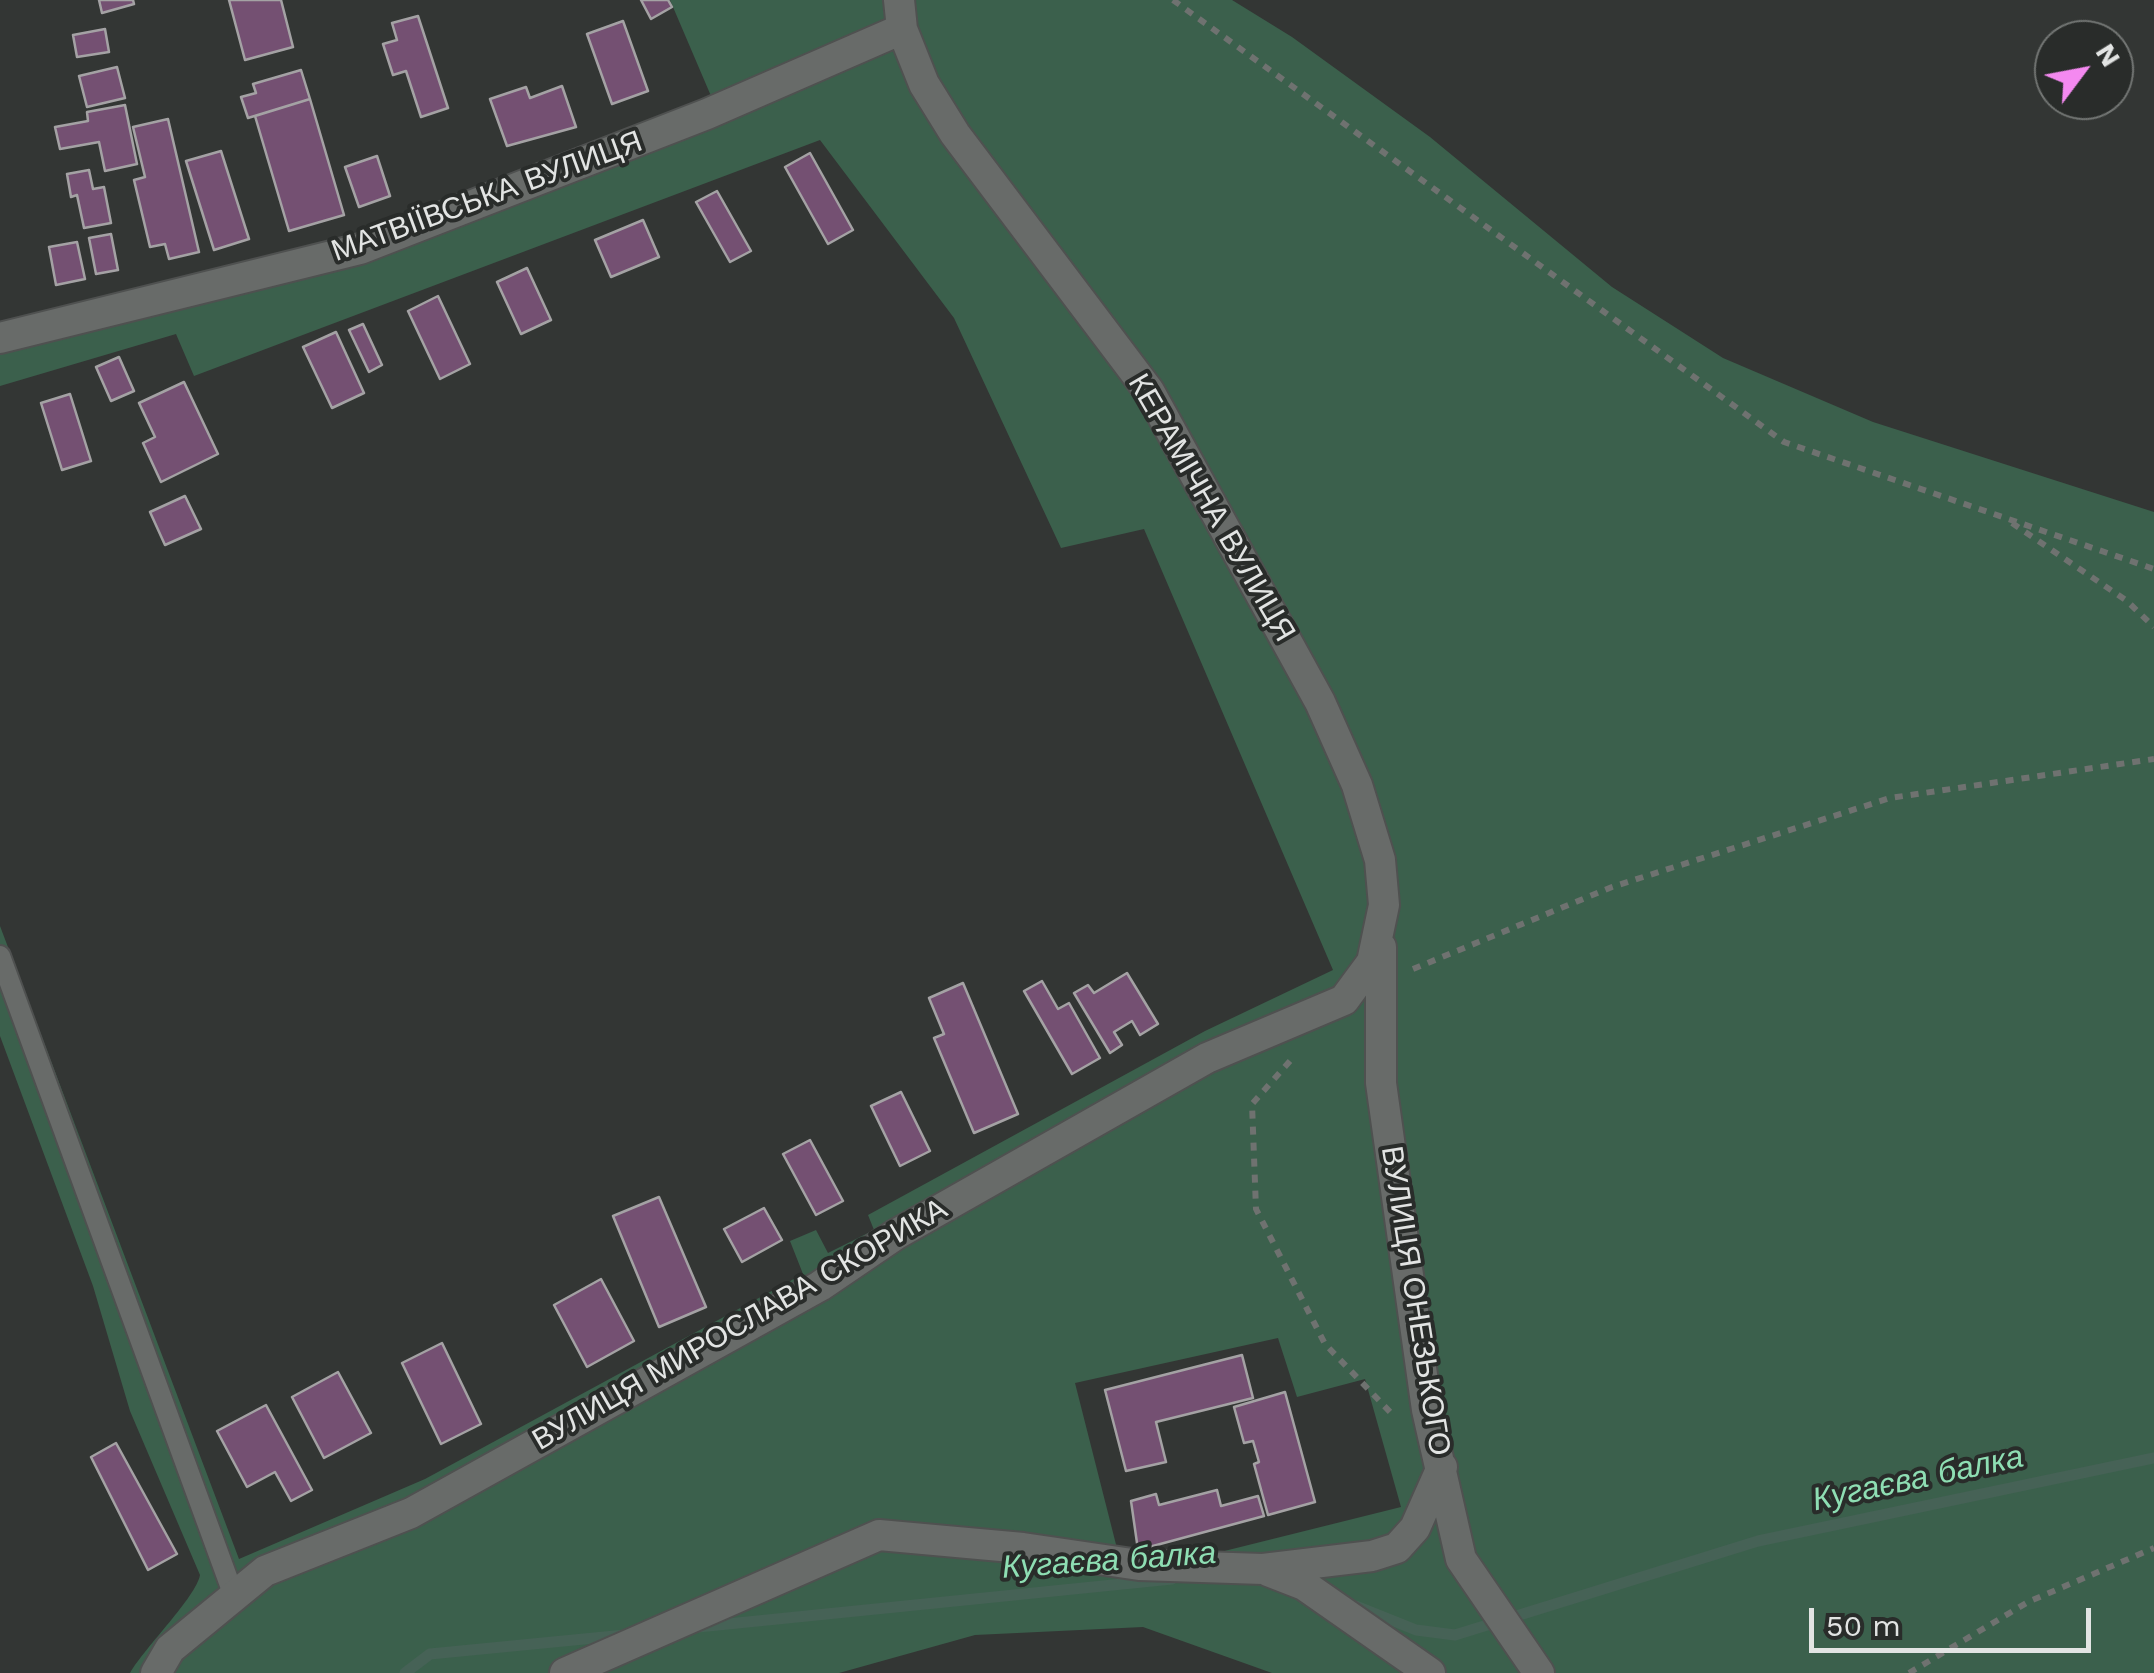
<!DOCTYPE html>
<meta charset="utf-8">
<style>
body{margin:0}
#map{position:relative;width:2154px;height:1673px;overflow:hidden;background:#333634;font-family:"Work Sans",sans-serif}
canvas{display:block}
.north{position:absolute;left:2034px;top:20px;width:100px;height:100px;box-sizing:border-box;background:#292c2a;border:2px solid #737674;border-radius:50%;rotate:58deg;font-size:28px;font-weight:700;line-height:40px;text-align:center;color:#e2e4e3}
.north::after{content:'';display:block;margin:auto;width:35px;height:45px;background:#f489f0;clip-path:polygon(50% 0,100% 100%,50% 72%,0 100%)}
.scale{position:absolute;left:1809px;top:1608px;width:282px;height:45px;box-sizing:border-box;border:5px solid #e2e4e3;border-top:0;padding-left:12px;font-size:30px;line-height:35px;white-space:nowrap;color:#e2e4e3;-webkit-text-stroke:8px #292c2a;paint-order:stroke}
</style>
<div id="map">
<canvas width="2154" height="1673"></canvas>
<div class="north">N</div>
<div class="scale">50 m</div>
</div>
<script>
const context = document.querySelector('canvas').getContext('2d');
context.lineJoin = 'round';
function fillPath(path, color) {
  context.fillStyle = color;
  context.fill(path, 'evenodd');
}
function trace(path, color, width, dash) {
  context.strokeStyle = color;
  context.lineWidth = width;
  context.lineCap = dash ? 'butt' : 'round';
  context.setLineDash(dash || []);
  context.stroke(path);
}
function drawText(font, color, halo, rows, align = 'center') {
  context.font = font + ' "Work Sans",sans-serif';
  context.lineWidth = 8;
  context.setLineDash([]);
  context.textBaseline = 'middle';
  context.strokeStyle = halo;
  context.fillStyle = color;
  for (const [text, x, y, turn = 0] of rows) {
    context.save();
    context.translate(x, y);
    context.rotate((+turn || 0) * Math.PI / 180);
    context.textAlign = isNaN(turn) ? turn : align;
    if (halo) context.strokeText(text, 0, 0);
    context.fillText(text, 0, 0);
    context.restore();
  }
}
fillPath(new Path2D(`
 M670,0h562l60,37 138,100 182,150 111,71 150,64 281,90v1161h-882l-129,-46 -168,8 -136,38h-709c16,-27 66,-76 70,-98l-70,-164 -37,-125 -93,-250v-110l239,633 186,-80 378,-205 -13,-33 26,-11 12,23 46,-23 -6,-15 337,-184 128,-61 -189,-441 -83,19 -107,-230 -134,-178 -626,236 -18,-42 -176,52v-57l356,-91 358,-135zM1278,1338l19,59 68,-18 36,128 -277,69 -49,-193z`), '#3b604c');
trace(new Path2D(`
 M1356,1606l60,24 39,5 303,-94 396,-83
 M698,1627l474,-48
 M405,1673l25,-19 195,-19`), '#466256', 11);
const building = new Path2D(`
 M99,0h34l1,4 -32,9z
 M229,0h52l12,47 -48,13z
 M641,0h27l4,7 -21,12z
 M418,16l30,92 -27,9 -15,-46 -13,4 -10,-31 14,-4 -5,-17z
 M623,21l25,70 -36,13 -25,-70z
 M105,29l4,23 -32,5 -4,-22z
 M117,67l8,31 -38,9 -8,-31z
 M301,70l9,29 -62,19 -7,-21 15,-4 -3,-9z
 M562,86l14,41 -69,19 -17,-47 36,-12 4,11z
 M310,99l34,116 -55,16 -34,-115z
 M125,105l12,59 -32,7 -6,-29 -39,7 -5,-22 33,-6 -1,-9z
 M168,119l31,133 -30,7 -4,-15 -15,3 -16,-67 11,-3 -12,-50z
 M221,151l28,88 -35,11 -28,-89z
 M810,153l43,77 -25,14 -43,-77z
 M377,156l13,40 -31,11 -14,-40z
 M89,170l4,19 11,-2 7,36 -27,5 -7,-33 -6,2 -4,-23z
 M717,191l34,60 -21,11 -34,-60z
 M643,220l16,37 -48,20 -16,-37z
 M111,234l7,36 -22,4 -7,-36z
 M77,242l8,37 -29,6 -7,-38z
 M527,268l24,52 -30,14 -24,-52z
 M438,296l32,68 -30,15 -32,-68z
 M363,324l19,41 -13,7 -20,-42z
 M336,332l28,61 -32,15 -29,-61z
 M119,357l15,34 -23,10 -15,-34z
 M184,382l34,72 -57,28 -18,-39 12,-6 -16,-34z
 M70,394l21,67 -29,9 -21,-67z
 M185,496l16,33 -36,16 -15,-33z
 M1127,973l31,51 -18,11 -8,-14 -18,11 8,13 -12,8 -36,-60 14,-8 6,8z
 M1042,981l16,28 11,-6 31,55 -28,16 -48,-83z
 M963,983l55,131 -44,19 -40,-95 10,-4 -15,-36z
 M901,1092l29,59 -30,15 -29,-60z
 M810,1140l33,61 -27,14 -33,-61z
 M659,1197l47,110 -47,20 -46,-111z
 M764,1208l18,32 -40,22 -18,-33z
 M601,1279l33,62 -47,26 -33,-62z
 M442,1343l39,81 -40,20 -39,-81z
 M1242,1355l11,43 -97,24 10,40 -40,9 -21,-81z
 M338,1372l33,61 -47,25 -32,-61z
 M1285,1392l30,110 -47,13 -14,-51 5,-2 -6,-21 -9,2 -10,-36z
 M266,1405l46,85 -21,11 -16,-29 -28,15 -30,-56z
 M116,1443l61,111 -29,16 -57,-113z
 M1217,1490l4,16 37,-10 6,20 -126,34 -7,-49 25,-7 3,11z`);
fillPath(building, '#745072');
trace(building, '#a4a2a4', 2.5);
const lane = new Path2D(`
 M0,956l234,640`);
const street = new Path2D(`
 M0,338l360,-89 347,-135 195,-85
 M1381,947v136l46,327 34,149 78,114
 M1268,1571l36,14 126,88
 M156,1673l14,-24 95,-78 146,-58 409,-227 75,-51 312,-177 137,-58 28,-38 12,-57 -4,-45 -23,-75 -37,-83 -171,-311 -194,-257 -31,-50 -22,-55 -3,-29
 M565,1673l314,-138 144,13 116,17 124,4 109,-13 25,-8 18,-20 27,-61`);
trace(lane, '#4f5150', 24);
trace(street, '#4f5150', 34);
trace(new Path2D(`
 M1173,0l611,442 370,127
 M2012,523l115,78 27,26
 M1413,969l199,-82 278,-89 264,-39
 M1290,1061l-38,43 4,105 69,135 68,71
 M1909,1673l119,-71 126,-54`), '#6f7270', 6, [8, 8]);
trace(lane, '#686b69', 20);
trace(street, '#686b69', 30);
drawText('30px', '#e2e4e3', '#292c2a', [
 ["МАТВІЇВСЬКА ВУЛИЦЯ",487,197,-20],
 ["КЕРАМІЧНА ВУЛИЦЯ",1211,508,60],
 ["ВУЛИЦЯ ОНЕЗЬКОГО",1415,1301,81],
 ["ВУЛИЦЯ МИРОСЛАВА СКОРИКА",740,1325,-30]
]);
drawText('italic 32px', '#8edeb3', '#292c2a', [
 ["Кугаєва балка",1918,1479,-12],
 ["Кугаєва балка",1109,1561,-4]
]);
</script>
